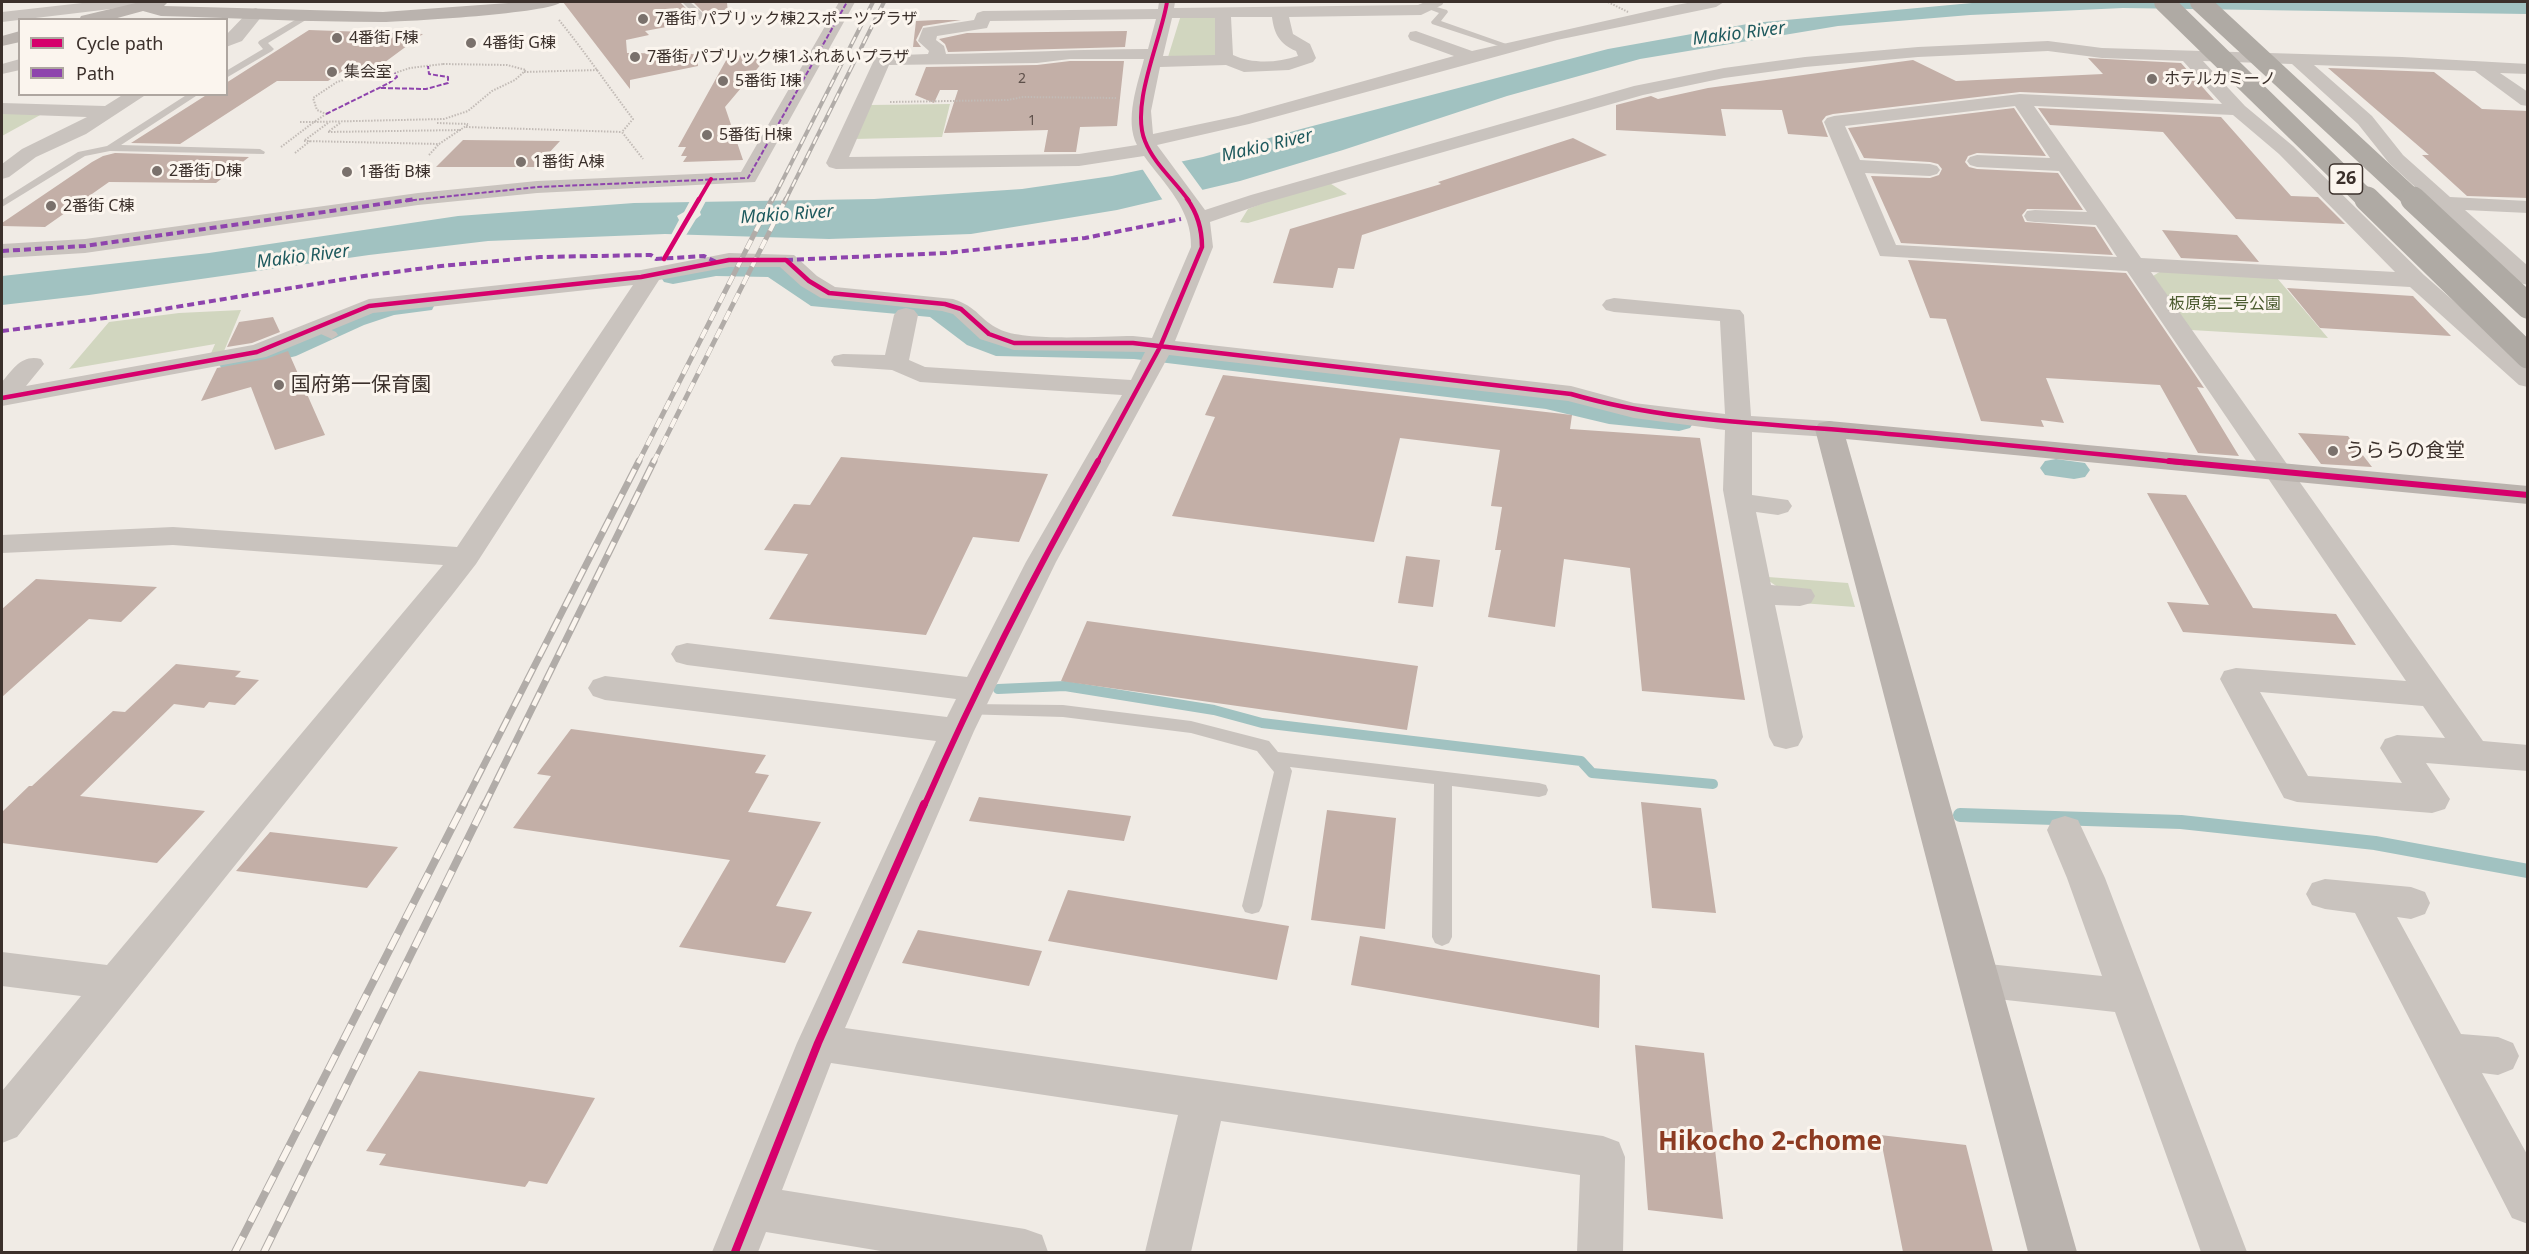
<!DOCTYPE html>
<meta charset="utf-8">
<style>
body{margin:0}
#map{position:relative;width:2529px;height:1254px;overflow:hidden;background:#f0ebe5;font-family:"Noto Sans",sans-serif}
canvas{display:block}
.frame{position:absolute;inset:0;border:3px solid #3b302b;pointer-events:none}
.legend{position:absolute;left:18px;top:18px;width:210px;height:78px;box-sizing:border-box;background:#fbf5ee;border:2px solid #aea6a0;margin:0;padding:8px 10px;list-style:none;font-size:18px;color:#3b302b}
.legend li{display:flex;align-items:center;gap:12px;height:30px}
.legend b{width:30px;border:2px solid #aea6a0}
</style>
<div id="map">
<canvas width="2529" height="1254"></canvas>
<div class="frame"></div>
<ul class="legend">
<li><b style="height:8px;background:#d6006c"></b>Cycle path</li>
<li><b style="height:8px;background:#8e44ad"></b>Path</li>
</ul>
</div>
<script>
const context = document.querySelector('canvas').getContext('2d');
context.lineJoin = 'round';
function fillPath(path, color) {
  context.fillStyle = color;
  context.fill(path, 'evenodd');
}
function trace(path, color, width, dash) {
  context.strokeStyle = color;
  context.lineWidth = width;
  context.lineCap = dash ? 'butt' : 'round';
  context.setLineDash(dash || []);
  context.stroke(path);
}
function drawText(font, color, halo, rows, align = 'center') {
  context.font = font + ' "Noto Sans","Noto Sans JP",sans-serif';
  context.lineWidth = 6;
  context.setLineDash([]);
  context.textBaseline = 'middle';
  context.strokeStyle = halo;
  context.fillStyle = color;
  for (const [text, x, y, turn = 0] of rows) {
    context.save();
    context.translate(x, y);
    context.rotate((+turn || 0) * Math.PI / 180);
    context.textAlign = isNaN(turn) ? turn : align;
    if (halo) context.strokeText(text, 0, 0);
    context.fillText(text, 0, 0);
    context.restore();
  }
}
fillPath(new Path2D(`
 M1181,15l36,2 1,40h-50z
 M950,104l-8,33 -89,2 16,-34z
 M2,112l40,2 -40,22z
 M1328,182l19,12 -99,29 -8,-1 8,-13 28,-11z
 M2161,271l116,7 51,60 -137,-8 -38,-54z
 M241,310l-19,46 -13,2 6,-14 -146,25 40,-47 70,-9z
 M1768,577l80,6 7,24 -54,-4 -32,-22z`), '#d1d6bf');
fillPath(new Path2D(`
 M1983,2h544v12l-404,-6 -153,7 -132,11 -198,33 -133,37 -164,54 -103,31 -123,29 -146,24 -142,5 -164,-5 -177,7 -119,14 -280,40 -87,10v-29l207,-23 249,-37 176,-13 240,-4 148,-10 90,-13 91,-19 98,-28 307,-80 145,-26z`), '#a1c2c1');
fillPath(new Path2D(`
 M1180,159l24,33 -40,10 -23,-35z
 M691,199h16l-7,13 1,3 -5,4 -11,18h-15l9,-17 -2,-4 7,-4z`), '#f0ebe5');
trace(new Path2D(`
 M998,689l67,-3 149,24 48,13 319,38 11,12 121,11`), '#a1c2c1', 10);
trace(new Path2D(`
 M1960,815l221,7 194,21 153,28`), '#a1c2c1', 14);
fillPath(new Path2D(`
 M716,260l58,1 9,3 44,28 102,8 20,6 38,27 12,7 135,3 412,48 63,15 70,7 11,3 4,6 -4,6 -11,3 -70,-7 -63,-15 -412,-50 -138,-3 -29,-11 -37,-28 -119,-11 -43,-29 -52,-1 -43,8 -9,-2 -4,-6 4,-6z
 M422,296l10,2 3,6 -3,6 -38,5 -30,10 -68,31 -64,16 -10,-3 -4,-6 4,-6 55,-13 67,-31 37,-12z
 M2056,459l29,4 5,7 -5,7 -11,2 -29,-4 -5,-7 5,-7z`), '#a1c2c1');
fillPath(new Path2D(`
 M563,2h117l18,19 -53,10 4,4 -23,5 1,13 70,1 1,12 -68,14v9z
 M693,2h34l1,13 -19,3z
 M937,20h24l-38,6 -7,14 5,7h-8l3,-26z
 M309,30l114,4 -50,37 -29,-1 -16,11h-51l-97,63 -49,-1 77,-49h18v-11z
 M1127,31l-2,16 -177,5 -3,-8 -6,-5 28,-6z
 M729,55l39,1 -43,51 18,53 -60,2 4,-6h-6l5,-9h-8z
 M2088,58l93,5 33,37 -194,-8 -187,22 -7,2 -4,5 6,16 -40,-3 -6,-24 -61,-1 5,27 -110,-6v-25l35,-9 7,3 50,-11 205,-28 43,21 147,-7z
 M1070,61h54l-7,65 -37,1 -4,25h-32l4,-22 -104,3 14,-43h-18l-6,13 -19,-8 11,-28 111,-2z
 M2328,68l106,4 48,37 46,2v87l-61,-2 -45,-41h7z
 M2014,108l32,48 -69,-3 -9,3 -3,6 4,5 8,2 81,4 25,37 -56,-1 -5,6 3,7 70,5 18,28 -212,-12 -30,-67 59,2 9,-3 3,-6 -4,-5 -8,-2 -66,-4 -16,-30z
 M2038,108l183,9 70,79 27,1 27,27 -109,-5 -73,-87 -113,-7z
 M1573,138l34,17 -245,80 -8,34 -16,-1 -5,20 -60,-5 17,-54 151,-45 -3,-2z
 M463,140l97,1 -24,26h-100z
 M115,153l134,4 -33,26 -107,-1 -64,45 -43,-1v-3l90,-61 11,-6z
 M2162,230l75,5 22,27 -78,-4z
 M1908,260l218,13 78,115 -7,-1 42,69 -41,-3 -38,-68 -114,-7 18,45 -23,-3 3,7 -63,-6 -35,-102 -16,-1z
 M2287,288l126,8 38,40 -131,-8z
 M273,317l7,15 -28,11 -25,4 12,-25z
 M288,351l37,84 -50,15 -24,-63 -50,14 16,-33 49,-9z
 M1223,375l349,40 -2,14 130,9 45,262 -103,-9 -12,-123 -66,-9 -9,68 -67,-10 13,-67h-6l7,-43 -11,-1 9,-56 -100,-12 -26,104 -202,-26 43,-99 -10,-2z
 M2298,433l50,3 24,31 -51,-3z
 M841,457l207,17 -29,68 -46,-5 -47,98 -157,-16 39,-65 -44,-4 30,-46 16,1z
 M2147,493l39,2 67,113 83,6 20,31 -173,-13 -16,-30 42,3z
 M1406,556l34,4 -7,47 -35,-4z
 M36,579l121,8 -36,35 -32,-3 -87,78v-88z
 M1087,621l331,45 -11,64 -346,-49z
 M176,664l65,7 -6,6 24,3 -24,25 -26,-3 -5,6 -30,-4 -94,92 125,15 -48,52 -155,-20v-31l27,-26h3l81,-75 12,1z
 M571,729l195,26 -11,18 14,2 -21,37 73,10 -45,84 36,6 -27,51 -106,-16 51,-87 -217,-32 38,-52 -14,-2z
 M979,797l152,19 -7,25 -155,-20z
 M1641,802l60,6 15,105 -64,-5z
 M1327,810l69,8 -11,111 -74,-9z
 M270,832l128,15 -31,41 -131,-17z
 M1068,890l221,36 -12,54 -229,-39z
 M918,930l124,21 -13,35 -127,-23z
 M1360,936l240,39 -1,53 -248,-43z
 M1635,1045l69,8 19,166 -75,-9z
 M419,1071l176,27 -48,86 -18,-3 -4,6 -146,-22 7,-11 -20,-3z
 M1880,1135l86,10 27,107h-90z`), '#c3afa7');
trace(new Path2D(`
 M559,20c26,32 49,66 74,99l-11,13 21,27
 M443,64l64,1 19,5 -11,10 -23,11 -24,20 -24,8 -130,3 12,-8 -9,-4 -4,-12 24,-16 30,-9h28l15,-5z
 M524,72l74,-2
 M890,102l118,-2 15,-3 93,1
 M300,122h14
 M340,123l-12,9 133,-2
 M437,123l31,1
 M466,127l156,5
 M305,140l23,-17
 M304,141l135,3 30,-20
 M281,147l33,-25
 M295,153l15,-12
 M429,155l10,-11`), '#c2bbb6', 2, [1.5, 1.5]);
trace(new Path2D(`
 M672,246l25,-43`), '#c2bbb6', 3, [2, 2]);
fillPath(new Path2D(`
 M682,2h8l17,15v4h-6z
 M1426,4l21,6 1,2 -7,9 71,25 -7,2 -73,-24 -1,-2 8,-9 -13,-5z
 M307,13l7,2 -46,28 6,6 -2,2 -46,27v-7l37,-22 -5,-6 1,-2z
 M188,94h11l-78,51 139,4 5,3 -1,2 -154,-3 -25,5 -83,51v-7l76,-48 29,-6z
 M318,324l18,8 2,3 -6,4 -18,-8 -2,-3 2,-3z
 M967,704l96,1 128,16 78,20 9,11 261,31 7,2 2,5 -2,5 -7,2 -87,-11v151l-3,6 -7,3 -7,-3 -3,-6 2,-153 -144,-17 2,4 -30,135 -3,6 -7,2 -7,-2 -3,-6 32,-134 -17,-21 -66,-18 -128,-16 -102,-3 -3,-4 3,-4z`), '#c9c3be');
fillPath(new Path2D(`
 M91,2h54l5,4 -8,5 -23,-3 -117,14v-10z
 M839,2h16l-100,180 -218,11 -119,12 -333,48 -83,5v-14l83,-5 333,-46 119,-12 204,-9z
 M1159,2h16l-1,6 244,-3 7,-3h19l-2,3 -21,10 -132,2 4,17 17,10 6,14 -3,4 -24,8 -45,2 -18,-7 -66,2 -9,44 2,23 85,-18 216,-60 -44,-16 -2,-4 2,-4 6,-1 56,20 204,-46 17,-3h31l-8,5 -159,33 -308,84 -92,21 48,65 46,-15 383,-109 90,-18 81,-11 113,-10 130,-6 54,7 300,9 126,7v10l-28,-1 28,19v14l-7,-1 -46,-34 -161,-6 58,51 31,39 47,42 78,4v12l-63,-3 63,56v19l-8,-2 -131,-120 -31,-39 -66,-60 -89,-3 42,45 48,40 131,129 104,91v21l-9,-2 -109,-98 -259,-15 332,469 45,4v26l-102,-8 24,36 -5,10 -13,4 -135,-11 -13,-4 -64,-119 4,-8 12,-3 170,13 -279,-410 -247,-15 -56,-134 3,-4 7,-2 186,-22 202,10 -39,-43 -81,-3 -54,-7 -130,6 -113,10 -81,11 -81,17 -378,108 -55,19 3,25 -38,94 396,45 63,17 91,11 -5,-93 -106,-9 -8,-2 -4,-5 4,-5 8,-2 126,12 4,5 7,101 78,5 9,2 4,6 -4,6 -9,2 -77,-5v63l36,5 4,6 -4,6 -10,3 -22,-3 15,73 40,4 4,7 -4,7 -11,3 -25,-1 28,132 -5,9 -12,3 -12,-3 -5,-9 -46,-247 2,-60 -91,-12 -66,-17 -399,-46 -113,207 -82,169 -129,297 758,108 16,6 6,15 -2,95h-46l3,-77 -359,-54 -30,131h-46l33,-137 -347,-52 -49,127 243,39 17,6 6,17h-161l-121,-20 -8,20h-46l85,-209 139,-302 -331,-41 -12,-4 -5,-8 5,-8 12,-4 342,41 9,-18 -269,-34 -11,-3 -5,-8 5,-8 11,-3 280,34 59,-115 96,-167 -202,-13 -28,-12 -58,-4 -3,-5 3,-5 9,-2 42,1 9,-40 4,-5 8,-2 8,2 4,5 -9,45 16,7 206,13 14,-28 -131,-2 -34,-11 -27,-25 -11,-3 -121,-13 -20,-12 -21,-19h-51l-70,13 -183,284 -24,31 -435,542 -15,6v-52l79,-95 -79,-10v-34l105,13 336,-400 -270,-20 -171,8v-18l171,-8 284,20 176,-262 -260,28 -107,44 -264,49v-24c11,-13 20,-28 39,-23l3,5 -18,22 227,-41 116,-46 272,-29 88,-17 65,2 23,21 18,11 118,12c25,8 27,21 46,30 24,13 103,7 134,7l19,2 39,-91c1,-38 -26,-62 -47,-91l-65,10 -243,3 -7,-2 -3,-4 50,-107 52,-2 1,-3 -11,-10 5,-13 51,-8 3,-7 6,-2 175,-2zM1231,17h41c2,17 8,27 24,34l2,5c-21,7 -46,8 -65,-1zM1172,18h43v37l-52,1zM1156,19l-8,30c-68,0 -135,4 -202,5l-2,-8 -8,-6 1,-4 50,-8 3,-7zM1070,59h74c-6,24 -20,61 -7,86l-58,9 -230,3 40,-92 148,-2zM2015,106l35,52 -73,-3 -7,2 -3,4 3,4 7,2 82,4 28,41 -52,-2 -8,1 -3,5 3,5 8,1 61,3 21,32 -221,-12 -31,-72 65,3 7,-2 3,-4 -3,-4 -7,-2 -70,-4 -15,-34zM2034,106l199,9 46,39 116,118 -254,-14zM2260,692l163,14 22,32 -48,-3 -12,4 -5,9 22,35 -94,-7z
 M256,8l8,5 -2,3 -20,25 -16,6v-12l24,-25z
 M20,59v11l-18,4v-10z
 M124,94h23l-61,40 -50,23 -27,20 -7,2v-15l20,-15 65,-32 -85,-3v-11l103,3z
 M2065,816l13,4 27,58 142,374h-46l-86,-240 -136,-15 -14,-5 -6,-12 6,-12 14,-5 123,13 -35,-98 -20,-48 5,-10z
 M2325,879l86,8 14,5 5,11 -5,11 -14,5 -14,-2 64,117 37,3 15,6 6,13 -6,13 -15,6 -16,-2 46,83v68l-16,-6 -157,-305 -30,-4 -13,-4 -6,-11 6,-11z`), '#c9c3be');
fillPath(new Path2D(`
 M140,2h28l-4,4 219,6 139,-10h39c-8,11 -158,20 -180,20 -73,0 -147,-4 -220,-6l-18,-5 -33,9h-31l2,-4z
 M20,31v11l-18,4v-10z
 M1829,421l699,65v18l-682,-65 231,813h-49l-213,-823 4,-6z`), '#bab3ae');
const railFar3 = new Path2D(`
 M772,201l101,-199
 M785,201l99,-199`);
const railFar2 = new Path2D(`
 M638,463l134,-264
 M653,463l133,-264`);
const railFar1 = new Path2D(`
 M463,806l176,-345
 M484,806l170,-345`);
const rail = new Path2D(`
 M235,1252l229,-448
 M264,1252l221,-448`);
trace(railFar3, '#b1aca8', 4);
trace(railFar2, '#b1aca8', 5);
trace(railFar1, '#b1aca8', 7);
trace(rail, '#b1aca8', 8);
trace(railFar3, '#fbf5ee', 2, [8]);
trace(railFar2, '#fbf5ee', 4, [10]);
trace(railFar1, '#fbf5ee', 4.5, [14]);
trace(rail, '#fbf5ee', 6, [17]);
trace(new Path2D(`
 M1608,2l20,10`), '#c2bbb6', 2, [1.5, 1.5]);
trace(new Path2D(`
 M2164,2l204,199
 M2200,2l215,199`), '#afaaa4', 20);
trace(new Path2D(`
 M2367,199l161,157
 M2413,199l115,107`), '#afaaa4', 25);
trace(new Path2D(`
 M381,88l45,1 22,-6v-6l-19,-3 -1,-8
 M326,114l63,-31 8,-6 -2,-4
 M405,201l132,-14 211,-9 99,-176`), '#8e44ad', 2, [5, 2]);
trace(new Path2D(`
 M2,251l83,-5 331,-47
 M786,260l160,-7 139,-15 96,-19
 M2,331l119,-15 243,-40 77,-10 99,-9 111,-2 5,4 48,-3 12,6`), '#8e44ad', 4, [7, 4]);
trace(new Path2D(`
 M1167,2c-6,38 -37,103 -22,139 9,23 30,40 44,60
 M698,201l13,-22`), '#d6006c', 4);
trace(new Path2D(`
 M664,259l35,-60
 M2,398l255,-46 112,-46 272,-29 88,-17h57l23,21 20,12 116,11 16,5 28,25 25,9h119l438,51c93,27 187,29 283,37 111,9 221,21 331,32
 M1097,463l63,-116 42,-100c0,-18 -4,-33 -15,-48`), '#d6006c', 4.5);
trace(new Path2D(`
 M2169,461l359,34
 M924,806c52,-118 110,-232 174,-345`), '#d6006c', 6);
trace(new Path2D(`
 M735,1252l83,-209 106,-239`), '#d6006c', 8);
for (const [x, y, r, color] of [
 [643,19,6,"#7a716c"],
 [337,38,6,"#7a716c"],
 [471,43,6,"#7a716c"],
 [635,57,6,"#7a716c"],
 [332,72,6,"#7a716c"],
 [2152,79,6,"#7a716c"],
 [723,81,6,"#7a716c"],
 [707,135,6,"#7a716c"],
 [521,162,6,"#7a716c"],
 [157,171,6,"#7a716c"],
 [347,172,6,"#7a716c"],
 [51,206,6,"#7a716c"],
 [279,385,6,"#7a716c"],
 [2333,451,6,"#7a716c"]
]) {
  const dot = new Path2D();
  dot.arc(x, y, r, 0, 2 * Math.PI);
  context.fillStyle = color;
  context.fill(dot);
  trace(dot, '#fbf5ee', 2);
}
drawText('14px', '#5d504a', null, [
 ["2",1022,79],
 ["1",1032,121]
]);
drawText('16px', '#3b302b', '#fbf5ee', [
 ["7番街 パブリック棟2スポーツプラザ",655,19],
 ["4番街 F棟",349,38],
 ["4番街 G棟",483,43],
 ["7番街 パブリック棟1ふれあいプラザ",647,57],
 ["集会室",344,72],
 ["ホテルカミーノ",2164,79],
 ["5番街 I棟",735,81],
 ["5番街 H棟",719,135],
 ["1番街 A棟",533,162],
 ["2番街 D棟",169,171],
 ["1番街 B棟",359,172],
 ["2番街 C棟",63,206]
], 'left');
drawText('16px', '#4a5a2e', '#fbf5ee', [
 ["板原第二号公園",2225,304]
]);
drawText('italic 18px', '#1f5a5e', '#fbf5ee', [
 ["Makio River",1739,34,-7],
 ["Makio River",1267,146,-13],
 ["Makio River",787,215,-4],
 ["Makio River",303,257,-7]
]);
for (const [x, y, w] of [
 [2346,179,33]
]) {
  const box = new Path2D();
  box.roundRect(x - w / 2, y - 15, w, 30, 4.5);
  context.fillStyle = '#fbf5ee';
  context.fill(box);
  trace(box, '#3b302b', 1.5);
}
drawText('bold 18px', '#3b302b', null, [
 ["26",2346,179]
]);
drawText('20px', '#3b302b', '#fbf5ee', [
 ["国府第一保育園",291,385],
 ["うららの食堂",2345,451]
], 'left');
drawText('bold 26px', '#8c3b22', '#fbf5ee', [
 ["Hikocho 2-chome",1770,1143]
]);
</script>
